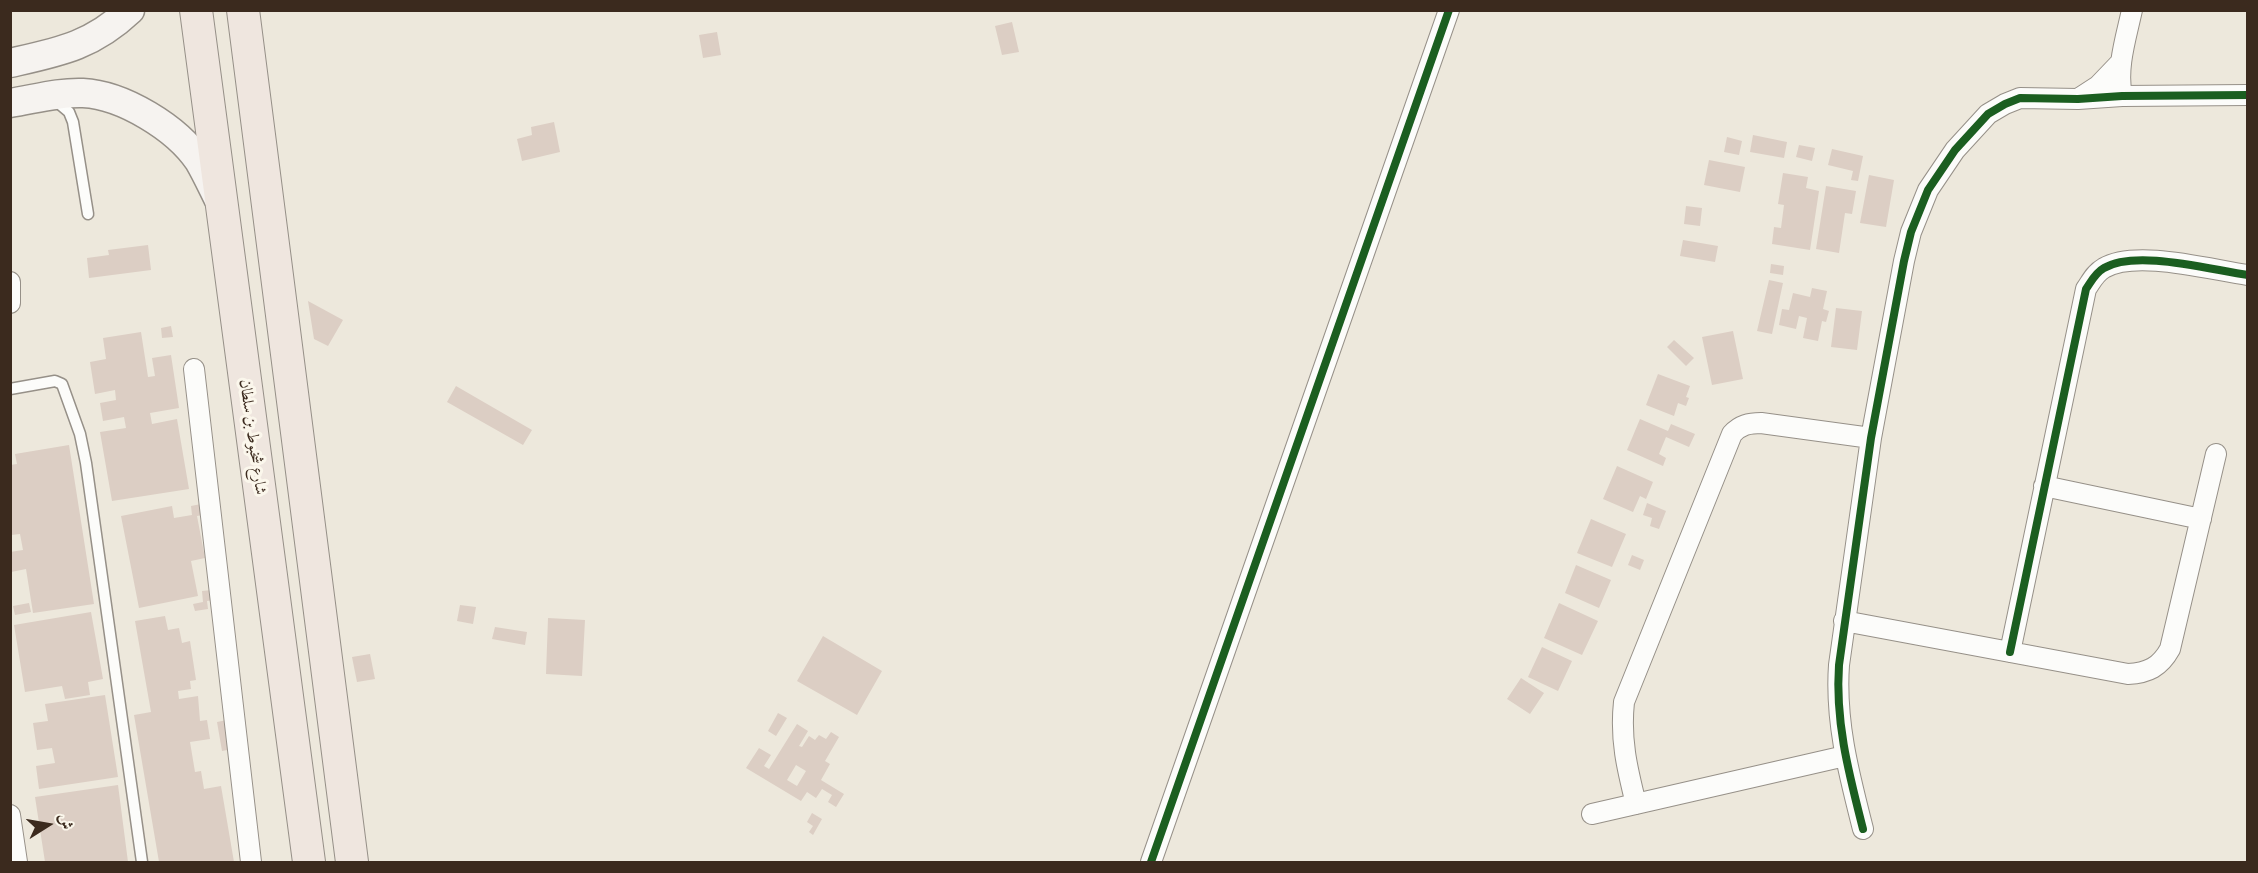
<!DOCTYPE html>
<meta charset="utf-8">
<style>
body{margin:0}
#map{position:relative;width:2258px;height:873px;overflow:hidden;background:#ede8dc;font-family:Alegreya,Amiri,serif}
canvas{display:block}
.frame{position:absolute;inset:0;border:12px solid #3b2a1e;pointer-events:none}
.north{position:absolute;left:18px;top:795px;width:60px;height:60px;-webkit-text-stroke:4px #fbf7ec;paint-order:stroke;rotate:79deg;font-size:16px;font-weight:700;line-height:24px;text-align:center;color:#3b2a1e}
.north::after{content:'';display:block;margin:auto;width:21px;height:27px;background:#3b2a1e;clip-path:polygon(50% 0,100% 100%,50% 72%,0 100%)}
</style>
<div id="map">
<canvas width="2258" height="873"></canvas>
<div class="frame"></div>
<div class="north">ش</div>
</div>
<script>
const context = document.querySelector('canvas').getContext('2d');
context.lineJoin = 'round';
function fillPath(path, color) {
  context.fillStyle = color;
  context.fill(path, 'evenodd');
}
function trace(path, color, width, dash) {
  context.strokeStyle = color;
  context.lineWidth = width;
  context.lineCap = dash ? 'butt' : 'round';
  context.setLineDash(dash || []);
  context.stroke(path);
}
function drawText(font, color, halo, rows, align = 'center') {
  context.font = font + ' Alegreya,Amiri,serif';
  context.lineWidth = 6;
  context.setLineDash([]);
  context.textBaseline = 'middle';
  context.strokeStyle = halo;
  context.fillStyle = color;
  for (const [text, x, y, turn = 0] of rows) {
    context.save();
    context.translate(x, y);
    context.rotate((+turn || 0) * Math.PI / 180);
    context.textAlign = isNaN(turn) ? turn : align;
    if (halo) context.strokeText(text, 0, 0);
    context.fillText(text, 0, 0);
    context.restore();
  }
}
fillPath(new Path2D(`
 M1012,22l7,30 -17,3 -7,-29z
 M717,32l4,23 -18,3 -4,-23z
 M554,122l6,30 -38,9 -5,-22 15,-4 -1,-8z
 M1753,135l34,7 -3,16 -34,-6z
 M1727,137l15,4 -3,14 -15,-3z
 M1799,145l16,3 -3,13 -16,-4z
 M1832,149l31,7 -5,25 -7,-1 2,-9 -25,-6z
 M1709,160l36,7 -5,25 -36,-7z
 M1783,173l25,4 -2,11 13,3 -9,59 -38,-6 2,-17 7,1 3,-23 -6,-1z
 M1869,175l25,5 -8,47 -26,-4z
 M1826,186l30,5 -4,23 -7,-1 -6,40 -23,-4z
 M1686,206l16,2 -2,18 -16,-2z
 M1683,240l35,6 -3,16 -35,-6z
 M148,245l3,25 -62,8 -2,-20 22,-3 -1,-5z
 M1771,264l13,2 -1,9 -13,-2z
 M1769,280l14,3 -11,51 -15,-3z
 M1812,288l15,3 -4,18 6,2 -3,11 -4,-1 -4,20 -15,-3 4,-20 -8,-2 -3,13 -17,-4 3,-16 7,1 4,-17 17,4z
 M308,301l35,19 -15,26 -14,-7z
 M1836,308l26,3 -5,39 -26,-3z
 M171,326l2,11 -11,1 -1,-10z
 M1733,331l10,48 -31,6 -10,-48z
 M141,332l7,45 7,-1 -3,-18 19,-3 8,53 -29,5 2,11 25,-5 12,70 -77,12 -12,-69 26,-4 -2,-11 -21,4 -3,-18 16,-3 -1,-10 -20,4 -5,-32 16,-3 -3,-21z
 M1674,340l20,18 -8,8 -19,-19z
 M1658,374l32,12 -4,11 3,1 -3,8 -8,-3 -4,13 -28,-11z
 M456,386l76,44 -9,15 -76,-43z
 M1640,419l28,12 3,-7 24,10 -6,13 -23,-10 -7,17 7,4 -3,8 -36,-16z
 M69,445l25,159 -61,9 -7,-44 -15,3 -1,-5v-15l13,-2 -3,-16 -9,1 -1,-3v-67l7,-1 -2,-10z
 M1617,466l36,16 -7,17 -6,-3 -7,16 -30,-13z
 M1647,503l19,8 -7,18 -9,-3 2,-8 -9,-3z
 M201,504l2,11 -6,1 8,42 -14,3 7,35 -59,12 -18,-92 51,-10 2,12 18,-3 -1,-9z
 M1591,519l35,15 -14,33 -35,-14z
 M1632,555l12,5 -4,10 -12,-5z
 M1576,565l35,15 -12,28 -34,-15z
 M212,590l2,10 -7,1 1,8 -13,2 -2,-7 10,-2 -1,-11z
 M29,603l2,9 -16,3 -2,-9z
 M1559,603l39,18 -16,34 -38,-17z
 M460,605l16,2 -3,17 -16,-3z
 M91,612l12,67 -15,3 2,13 -25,4 -3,-13 -37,6 -11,-67z
 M165,616l3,14 11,-2 3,15 8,-2 6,39 -6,1 1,8 -13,2 1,8 19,-3 2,25 7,-1 3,19 -20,3 5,30 6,-1 3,18 17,-3 13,76h-75l-25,-147 17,-3 -16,-91z
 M548,618l37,2 -3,56 -36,-2z
 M495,627l32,5 -2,13 -33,-6z
 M823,636l59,35 -25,44 -60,-34z
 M1542,647l30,14 -14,30 -30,-14z
 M370,654l5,25 -18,3 -5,-25z
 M1521,678l23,15 -14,21 -23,-15z
 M105,695l13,82 -79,12 -3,-23 19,-3 -3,-15 -15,2 -4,-27 15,-2 -3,-17z
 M778,713l9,5 -11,18 -8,-5z
 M227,720l6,29 -11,2 -5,-29z
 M797,724l11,7 -9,15 3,1 7,-11 6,4 4,-5 7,4 5,-7 8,5 -14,24 5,3 -9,16 23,14 -8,13 -8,-5 4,-7 -10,-6 -6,9 -9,-6 -6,9 -55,-33 13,-20 12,7 -7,11 5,3zM796,765l10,6 -9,15 -10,-6z
 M118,785l10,77h-83l-10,-65z
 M812,813l10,6 -9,16 -4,-3 4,-6 -6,-4z`), '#dccec4');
const lane = new Path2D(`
 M56,101l13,11 4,10 15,92
 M10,389l45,-8 7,3 18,50 6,29 56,399`);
const street = new Path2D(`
 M2122,96c-6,-28 4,-58 10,-86
 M2078,99l20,-13 23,-24
 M10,282v21
 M194,369l57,493
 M2044,486l157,33
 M1844,621l284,53c20,-1 32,-7 42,-25l46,-195
 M2010,652l76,-363c5,-7 9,-16 18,-21 32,-19 107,2 144,7
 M1636,804c-9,-36 -16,-65 -12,-102l108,-268c8,-9 17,-11 29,-11l110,15
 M1592,814l253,-58
 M10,815l7,47
 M1863,829c-14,-55 -28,-107 -24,-164l32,-227 33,-177 7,-29 17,-42 27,-40 33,-36 17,-10 15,-6 58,1 44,-3 126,-1
 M1151,862l298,-852`);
const secondary = new Path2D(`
 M10,63c49,-11 82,-17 120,-53
 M10,103c25,-4 49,-11 73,-10 40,2 94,35 116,68 7,12 13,25 19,37`);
const primary = new Path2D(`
 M196,10l113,852
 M243,10l109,852`);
trace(lane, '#969088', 13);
trace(street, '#969088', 22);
trace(secondary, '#969088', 31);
trace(primary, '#969088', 34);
trace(lane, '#fcfcfa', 10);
trace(street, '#fcfcfa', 20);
trace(secondary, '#f6f3f0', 28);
trace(primary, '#efe6df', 32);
trace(new Path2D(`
 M2010,652l76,-363c5,-7 9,-16 18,-21 32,-19 107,2 144,7
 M1863,829c-14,-55 -28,-107 -24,-164l32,-227 33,-177 7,-29 17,-42 27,-40 33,-36 17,-10 15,-6 58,1 44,-3 126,-1
 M1151,862l298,-852`), '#1b5e20', 8);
drawText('16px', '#3b2a1e', '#fbf7ec', [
 ["شارع شخبوط بن سلطان",252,437,82]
]);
</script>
